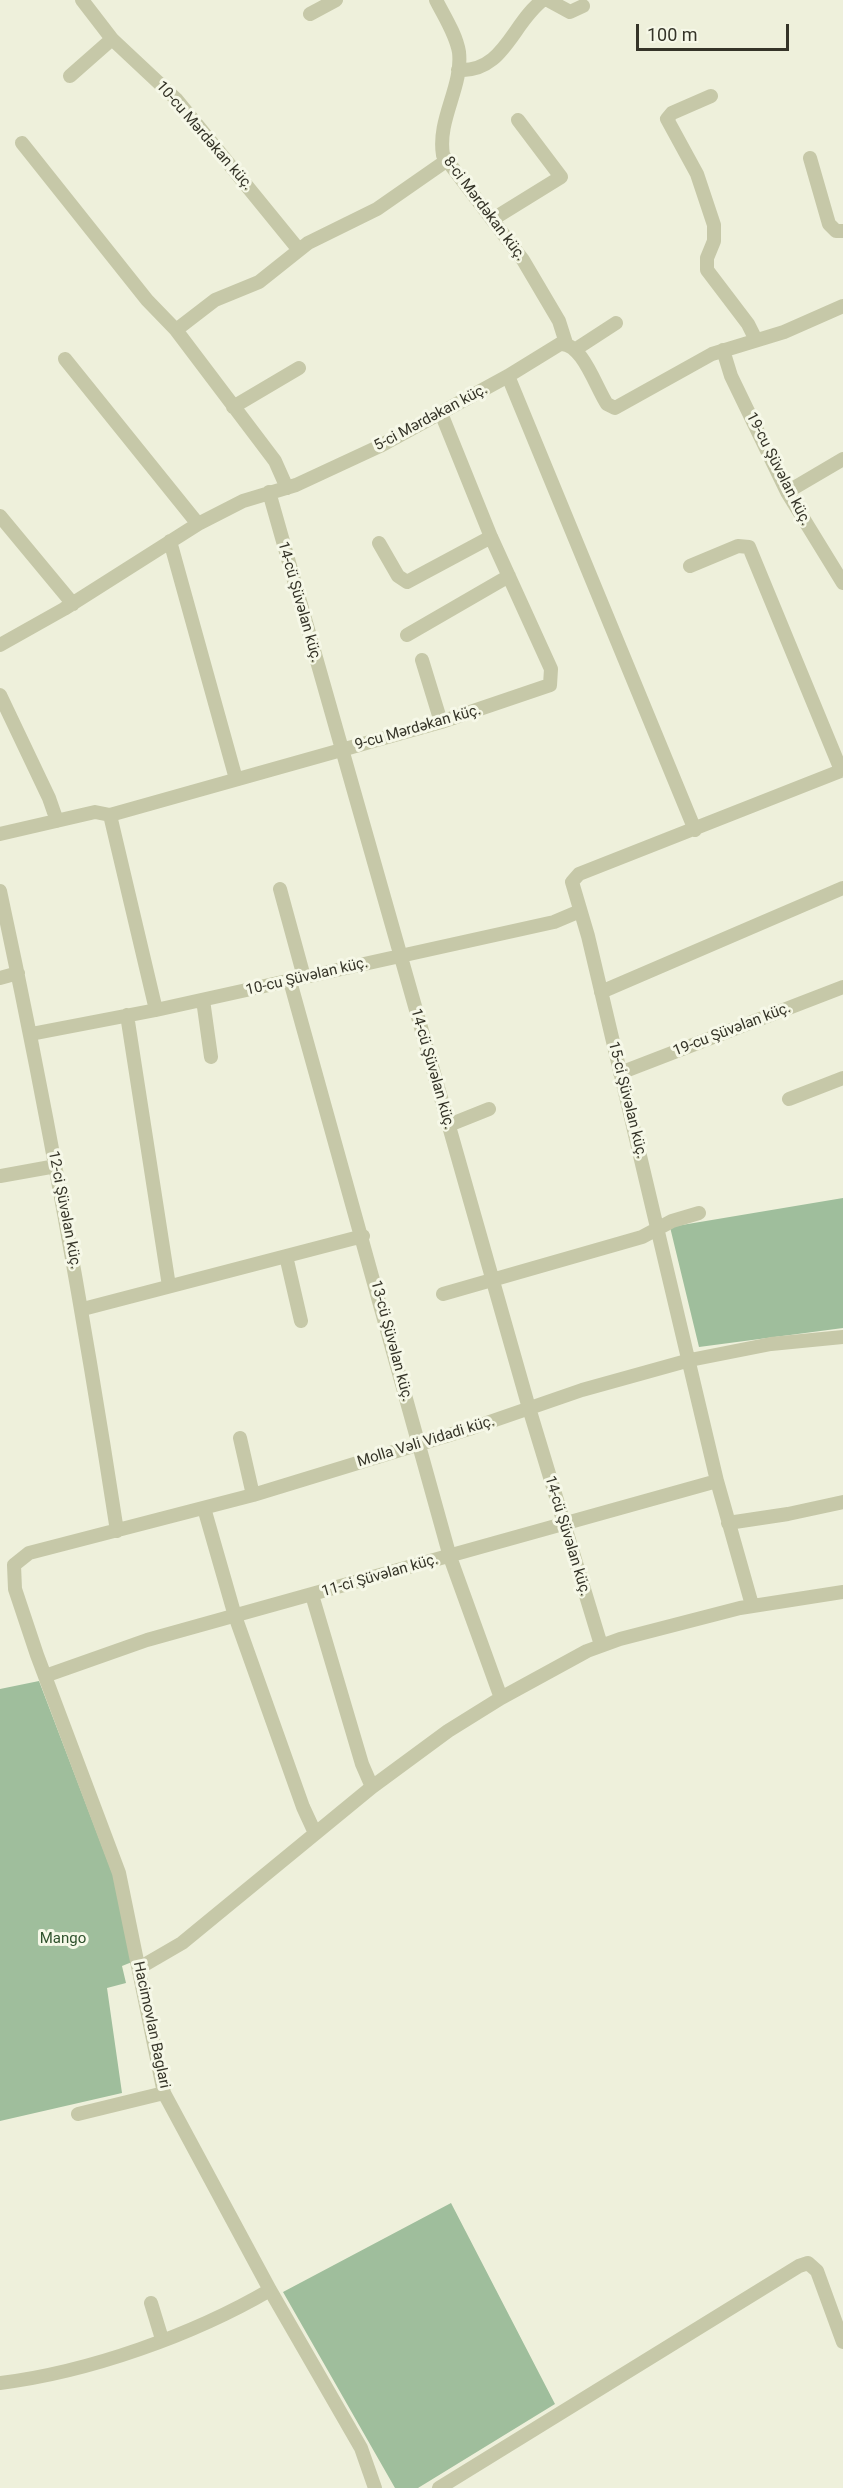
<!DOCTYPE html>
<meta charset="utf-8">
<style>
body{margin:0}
#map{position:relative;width:843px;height:2488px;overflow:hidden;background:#eef0db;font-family:Roboto,sans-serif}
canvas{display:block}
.scale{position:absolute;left:636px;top:24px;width:153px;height:27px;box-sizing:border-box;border:3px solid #353428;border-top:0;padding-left:8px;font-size:18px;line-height:21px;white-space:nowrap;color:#353428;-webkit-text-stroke:4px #f6f8e8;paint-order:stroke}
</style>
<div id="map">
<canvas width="843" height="2488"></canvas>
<div class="scale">100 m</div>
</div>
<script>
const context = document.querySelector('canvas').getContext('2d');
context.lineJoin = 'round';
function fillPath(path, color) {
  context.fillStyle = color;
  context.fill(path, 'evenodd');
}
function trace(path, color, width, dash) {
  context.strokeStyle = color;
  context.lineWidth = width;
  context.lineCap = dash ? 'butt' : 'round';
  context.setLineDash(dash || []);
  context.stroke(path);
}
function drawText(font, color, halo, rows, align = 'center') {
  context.font = font + ' Roboto,sans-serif';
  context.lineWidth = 6;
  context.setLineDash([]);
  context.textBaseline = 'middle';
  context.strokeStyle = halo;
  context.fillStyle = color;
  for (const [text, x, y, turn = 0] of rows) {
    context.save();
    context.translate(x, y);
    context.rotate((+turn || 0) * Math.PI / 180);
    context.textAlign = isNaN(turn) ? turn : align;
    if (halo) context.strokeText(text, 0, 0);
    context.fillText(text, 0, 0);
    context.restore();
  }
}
fillPath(new Path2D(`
 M843,1198v130l-144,19 -29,-120z
 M39,1681l74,194 19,87 -10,4 4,17 -19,5 15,105 -122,28v-432z
 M451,2203l104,201 -137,84h-23l-112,-196z`), '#9fbe9c');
trace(new Path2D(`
 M82,0l30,39 64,60 123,151
 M436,0c8,16 20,34 23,52 4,35 -22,67 -16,103l80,105 36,61 7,22
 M548,0l22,12 13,-6
 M310,14l26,-14
 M458,70c46,3 54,-47 85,-70
 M70,76l42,-37
 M711,96l-39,17 -5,6 30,55 17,51v16l-7,17v12l41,54 8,16
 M22,143l125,157 29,30 99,131 12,27
 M810,158l19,66 7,7h7
 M493,219l68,-42 -43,-57
 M176,330l39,-30 44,-18 49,-39 69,-34 69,-48
 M576,349l40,-26
 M723,350l8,26 56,116 56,91
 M65,359l133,165
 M508,376l187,454
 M233,407l66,-39
 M269,492l260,916 72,237
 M787,492l56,-33
 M0,516l73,88
 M170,541l66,238
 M379,543l19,33 9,6 84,-45
 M690,566l48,-20 11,1 92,223
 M407,635l102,-59
 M0,645l64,-36 134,-85 45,-23 53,-16 84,-39 128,-70 52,-32c22,-2 36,44 47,60l8,4 97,-54 72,-22 59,-26
 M422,660l19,62
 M0,695l49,103 8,23
 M110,815l46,195
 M0,834l95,-22 15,3 331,-93 109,-37 1,-16 -60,-132 -50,-124
 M280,889l24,88
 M0,891c46,212 84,425 117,640
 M0,978l18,-5
 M290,981l160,576 51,141
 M601,992l242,-104
 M203,1000l8,57
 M127,1015l42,271
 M31,1034l125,-24 398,-88 26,-11
 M620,1073l223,-86
 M789,1099l54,-21
 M449,1125l40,-16
 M0,1176l56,-10
 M286,1256l15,65
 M443,1294l199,-57 30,-16 27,-8
 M83,1309l280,-73
 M240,1438l13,57
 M204,1508l31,108 68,191 12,26
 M728,1523l60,-9 55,-12
 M14,1565l1,24 22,66 82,218 45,220 106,197 91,158 14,40
 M14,1565l15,-12 224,-58 219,-67 110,-38 108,-30 81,-16 72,-7
 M312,1595l50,169 10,23
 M752,1605l-35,-124 -129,-545 -16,-54 7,-8 264,-104
 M45,1676l102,-36 570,-159
 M139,1968l43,-25 190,-156 76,-56 53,-33 86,-47 33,-12 120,-31 103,-16
 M78,2114l86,-21
 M151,2303l11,36
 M0,2383c89,-11 193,-48 270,-93
 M439,2488l360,-222 9,-3 9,8 26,71`), '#c6c8a8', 14);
drawText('15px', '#353428', '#f6f8e8', [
 ["10-cu Mərdəkan küç.",204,136,49],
 ["8-ci Mərdəkan küç.",484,209,53],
 ["5-ci Mərdəkan küç.",431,418,-28],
 ["19-cu Şüvəlan küç.",778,469,63],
 ["14-cü Şüvəlan küç.",299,602,74],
 ["9-cu Mərdəkan küç.",418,728,-16],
 ["10-cu Şüvəlan küç.",307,977,-13],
 ["19-cu Şüvəlan küç.",732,1030,-21],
 ["14-cü Şüvəlan küç.",432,1069,74],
 ["15-ci Şüvəlan küç.",627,1100,76],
 ["12-ci Şüvəlan küç.",64,1210,79],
 ["13-cü Şüvəlan küç.",391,1341,75],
 ["Molla Vəli Vidadi küç.",426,1442,-17],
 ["14-cü Şüvəlan küç.",567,1536,73],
 ["11-ci Şüvəlan küç.",380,1576,-16],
 ["Hacimovlan Baglari",151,2025,78]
]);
drawText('15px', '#2f522d', '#f6f8e8', [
 ["Mango",63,1939]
]);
</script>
